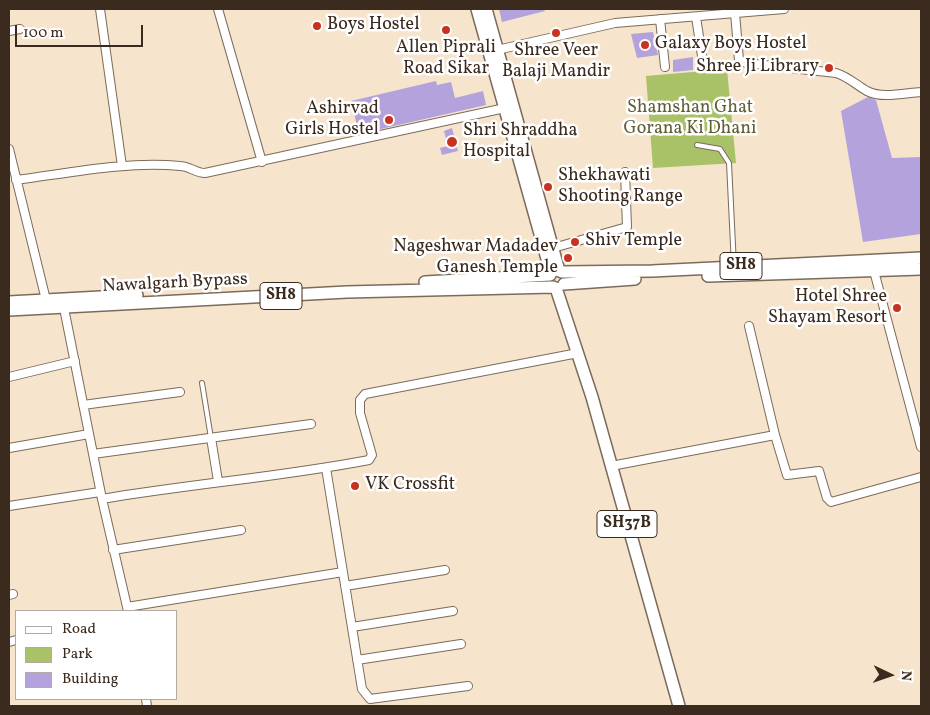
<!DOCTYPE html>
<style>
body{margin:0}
#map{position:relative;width:930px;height:715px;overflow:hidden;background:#f6e4cd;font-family:Vollkorn,serif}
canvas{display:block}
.frame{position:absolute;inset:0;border:10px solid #3b2a1e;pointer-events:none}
.legend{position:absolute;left:15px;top:610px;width:162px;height:90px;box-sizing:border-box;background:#fff;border:1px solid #b1aaa5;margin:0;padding:6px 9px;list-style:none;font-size:15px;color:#3b2a1e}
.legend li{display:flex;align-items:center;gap:10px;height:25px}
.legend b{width:25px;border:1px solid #b1aaa5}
.north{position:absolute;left:865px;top:650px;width:50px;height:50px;-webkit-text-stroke:4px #fff;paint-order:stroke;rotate:93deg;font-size:14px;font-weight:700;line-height:20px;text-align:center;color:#3b2a1e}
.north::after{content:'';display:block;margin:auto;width:18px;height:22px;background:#3b2a1e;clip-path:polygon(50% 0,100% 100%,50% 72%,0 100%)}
.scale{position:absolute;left:15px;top:25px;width:128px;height:22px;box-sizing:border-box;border:2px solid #3b2a1e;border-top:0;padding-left:6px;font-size:15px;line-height:18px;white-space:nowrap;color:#3b2a1e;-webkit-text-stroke:4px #fff;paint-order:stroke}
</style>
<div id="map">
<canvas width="930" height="715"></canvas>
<div class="frame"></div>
<ul class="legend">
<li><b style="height:6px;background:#fff"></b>Road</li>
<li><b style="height:14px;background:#a9c267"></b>Park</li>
<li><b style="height:14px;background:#b3a2dc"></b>Building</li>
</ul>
<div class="north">N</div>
<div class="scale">100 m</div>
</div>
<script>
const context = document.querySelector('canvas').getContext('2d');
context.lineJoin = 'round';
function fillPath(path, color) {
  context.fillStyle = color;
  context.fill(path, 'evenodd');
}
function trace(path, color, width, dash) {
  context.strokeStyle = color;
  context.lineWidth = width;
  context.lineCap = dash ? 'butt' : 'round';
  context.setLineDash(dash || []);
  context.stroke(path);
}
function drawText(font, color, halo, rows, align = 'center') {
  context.font = font + ' Vollkorn,serif';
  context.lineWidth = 5;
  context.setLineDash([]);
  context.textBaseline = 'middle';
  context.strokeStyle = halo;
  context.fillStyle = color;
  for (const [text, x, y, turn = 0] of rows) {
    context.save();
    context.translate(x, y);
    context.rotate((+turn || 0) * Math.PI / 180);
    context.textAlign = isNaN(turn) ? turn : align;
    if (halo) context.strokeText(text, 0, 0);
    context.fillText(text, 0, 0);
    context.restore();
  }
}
fillPath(new Path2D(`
 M727,69l9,94 -83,5 -7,-92z`), '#a9c267');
fillPath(new Path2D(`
 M499,9h45l1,2 -43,11z
 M653,32l5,23 -21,3 -6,-24z
 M693,57v13l-20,2v-12z
 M436,81l1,4 14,-3 4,16 28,-7 3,14 -127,29 -8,-33z
 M868,97l8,3 16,58 29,-1v77l-58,8 -22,-131z
 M452,128l6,23 -16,4 -2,-7 8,-2 -4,-15z`), '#b3a2dc');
const lane = new Path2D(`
 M697,145l23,4 9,14 5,103
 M202,383l9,55`);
const street = new Path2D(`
 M100,9l22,157
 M218,9l44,153
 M735,13l4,47 7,3 90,10c13,4 20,12 31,18 15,8 38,2 54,1
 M696,17l6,39
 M660,19l5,48
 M9,31l11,-2
 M497,50l118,-27 169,-14
 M9,149l37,151
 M16,180c53,-7 110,-19 164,-14 9,0 16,7 25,7l300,-65
 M553,248l74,-21 -2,-55
 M874,271l47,176
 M64,308l38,191 26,112
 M749,326l26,109
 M9,377l66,-16
 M83,405l97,-13
 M211,438l7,43
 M9,448l80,-14
 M93,454l218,-30
 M611,466l164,-31 12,40 32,-4 8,27 4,4 90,-25
 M326,468l36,221 8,10 98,-13
 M102,499c88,-15 179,-22 267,-39l3,-5 -12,-42v-13l5,-6 213,-41
 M9,506l91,-14
 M113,550l128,-20
 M345,586l100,-16
 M9,595l4,-1
 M127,607l216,-35
 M352,627l101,-16
 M9,642l7,-2
 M357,660l104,-16
 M146,699l1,7`);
const primary = new Path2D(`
 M477,9l74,264
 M486,9l73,262
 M562,272l90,-1 269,-13
 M708,276l213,-7
 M425,282l125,-7
 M564,284l71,-5
 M556,288l36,109 87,309
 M9,302l128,-7
 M9,310l338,-18 206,-5`);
trace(lane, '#7c6b5b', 6);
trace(street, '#7c6b5b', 10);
trace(primary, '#7c6b5b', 14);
trace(lane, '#fff', 4);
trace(street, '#fff', 8);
trace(primary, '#fff', 11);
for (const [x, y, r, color] of [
 [317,26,5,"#c8321e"],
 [446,30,5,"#c8321e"],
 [556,33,5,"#c8321e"],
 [645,45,5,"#c8321e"],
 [829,68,5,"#c8321e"],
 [389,120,5,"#c8321e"],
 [452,142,6,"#c8321e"],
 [548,187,5,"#c8321e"],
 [575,242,5,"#c8321e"],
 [568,258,5,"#c8321e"],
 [897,308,5,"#c8321e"],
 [355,486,5,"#c8321e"]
]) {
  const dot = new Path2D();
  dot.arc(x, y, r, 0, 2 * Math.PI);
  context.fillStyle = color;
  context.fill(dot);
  trace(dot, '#fff', 2);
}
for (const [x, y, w] of [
 [741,266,42],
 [281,296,42],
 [627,524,60]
]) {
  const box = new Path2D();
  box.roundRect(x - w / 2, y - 13.5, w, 27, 4);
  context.fillStyle = '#fff';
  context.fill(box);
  trace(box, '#3b2a1e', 1);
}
drawText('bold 16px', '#3b2a1e', null, [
 ["SH8",741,266],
 ["SH8",281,296],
 ["SH37B",627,524]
]);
drawText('18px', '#3b2a1e', '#fff', [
 ["Boys Hostel",327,26],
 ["Galaxy Boys Hostel",655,45],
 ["Allen Piprali",446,49,"center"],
 ["Road Sikar",446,70,"center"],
 ["Shree Veer",556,52,"center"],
 ["Balaji Mandir",556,73,"center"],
 ["Shree Ji Library",819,68,"right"],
 ["Ashirvad",379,110,"right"],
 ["Girls Hostel",379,131,"right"],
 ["Shri Shraddha",463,132],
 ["Hospital",463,153],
 ["Shekhawati",558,177],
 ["Shooting Range",558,198],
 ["Shiv Temple",585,242],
 ["Nageshwar Madadev",558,248,"right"],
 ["Ganesh Temple",558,269,"right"],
 ["Hotel Shree",887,298,"right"],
 ["Shayam Resort",887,319,"right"],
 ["VK Crossfit",365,486]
], 'left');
drawText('18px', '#625f38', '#fff', [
 ["Shamshan Ghat",690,109],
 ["Gorana Ki Dhani",690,130]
]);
drawText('18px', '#3b2a1e', '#fff', [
 ["Nawalgarh Bypass",175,284,-3]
]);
</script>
